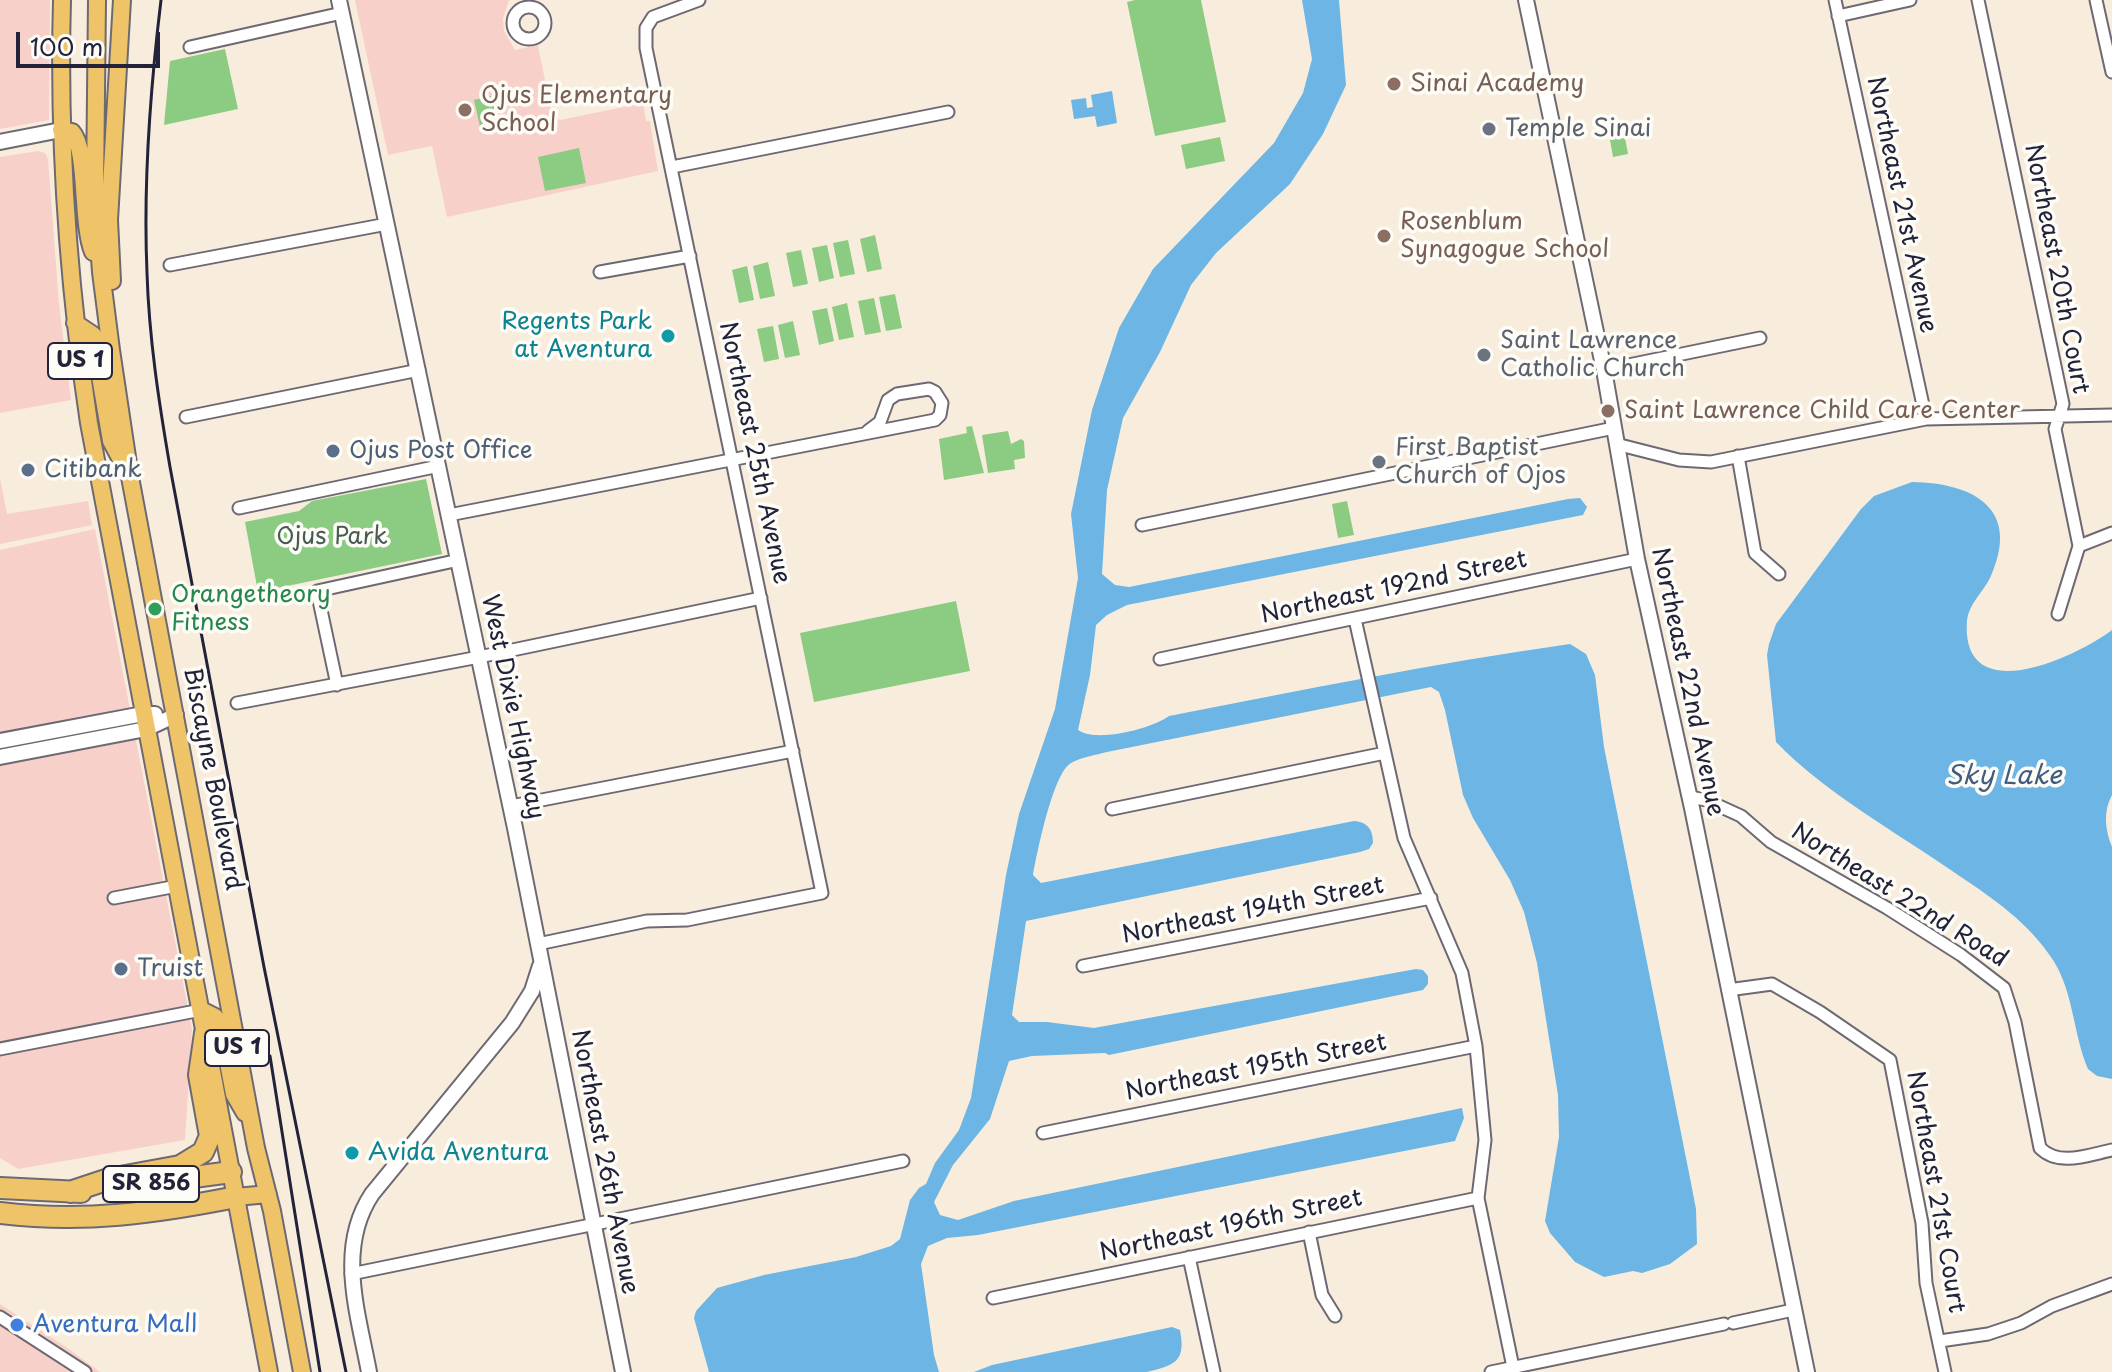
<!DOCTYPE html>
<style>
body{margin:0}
#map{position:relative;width:2112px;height:1372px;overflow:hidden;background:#f8eddc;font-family:"Playpen Sans",sans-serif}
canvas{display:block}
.scale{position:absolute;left:16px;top:32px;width:144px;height:36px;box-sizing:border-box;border:4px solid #22223b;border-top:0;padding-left:10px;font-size:24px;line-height:28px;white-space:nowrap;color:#22223b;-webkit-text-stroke:6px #fdfcf7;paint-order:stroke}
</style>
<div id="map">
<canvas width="2112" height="1372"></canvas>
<div class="scale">100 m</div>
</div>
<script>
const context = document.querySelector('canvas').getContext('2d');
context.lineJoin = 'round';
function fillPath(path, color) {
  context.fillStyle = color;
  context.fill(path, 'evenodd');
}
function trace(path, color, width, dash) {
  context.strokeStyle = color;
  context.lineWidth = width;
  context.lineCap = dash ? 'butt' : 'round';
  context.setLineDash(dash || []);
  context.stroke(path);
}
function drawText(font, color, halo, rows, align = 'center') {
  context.font = font + ' "Playpen Sans",sans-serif';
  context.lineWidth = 7;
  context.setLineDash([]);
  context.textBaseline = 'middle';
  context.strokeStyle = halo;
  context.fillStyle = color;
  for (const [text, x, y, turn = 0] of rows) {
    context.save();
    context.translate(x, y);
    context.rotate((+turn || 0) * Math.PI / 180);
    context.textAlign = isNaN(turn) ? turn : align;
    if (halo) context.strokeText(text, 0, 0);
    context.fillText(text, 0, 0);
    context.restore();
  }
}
fillPath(new Path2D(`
 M0,0h50l-1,120 -49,9z
 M355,0h154l-6,19 1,12 11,19 23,-5 14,71 8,4 83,-17 3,18h4l8,50 -211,46 -15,-71 -44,9z
 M38,151l7,2 3,6 11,145 12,96 -71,13v-256z
 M0,478l7,36 81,-13 4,24 -92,19z
 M95,529l97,500 -7,111 -167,29 -18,-11v-608z
 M0,1304l66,43 34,25h-100z`), '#f7d0ca');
fillPath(new Path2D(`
 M1135,0h66l25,122 -71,14 -28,-134z
 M225,49l13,60 -74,16 6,-64z
 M492,96l6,31 -17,4 -7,-31z
 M1622,121l6,33 -15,3 -6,-34z
 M1220,137l5,24 -39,8 -5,-24z
 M579,148l7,35 -41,8 -7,-34z
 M875,235l7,34 -15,3 -7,-33z
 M848,240l7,34 -15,3 -7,-34z
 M827,245l7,33 -15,4 -7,-34z
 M801,250l7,34 -15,3 -7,-34z
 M768,262l7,34 -15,3 -7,-33z
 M747,266l7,34 -15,3 -7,-33z
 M895,294l7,34 -16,3 -7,-34z
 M874,298l7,34 -16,3 -7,-34z
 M847,303l7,34 -15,3 -7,-33z
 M827,308l7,33 -15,4 -7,-34z
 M793,321l7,34 -15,3 -7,-33z
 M773,326l6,33 -15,3 -7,-33z
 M972,426l12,47 -40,7 -5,-41 28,-6 -1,-6z
 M1008,431l3,13 10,-5 3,2 1,17 -11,2 1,9 -27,4 -6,-38z
 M426,479l16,75 -184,38 -13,-70 54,-11 13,-10z
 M1347,501l7,34 -16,3 -6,-34z
 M956,601l14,70 -156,31 -14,-69z`), '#8ccb82');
fillPath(new Path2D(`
 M1302,0h37l7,85 -23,49 -33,50 -74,69 -25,32 -31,67 -37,66 -16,72 -5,84 13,11 14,2 439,-88 12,-1 7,9 -4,8 -456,90 -20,10 -11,10 -6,50 -12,55c18,13 73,-1 91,-14 133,-26 267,-53 401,-72l16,10 9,21 9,72 86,431 6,31 1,35 -27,20 -28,9 -9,-2 -29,6 -29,-15 -25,-29 -5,-12 14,-84 -1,-42 -21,-132 -13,-51 -14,-32 -37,-62 -10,-23 -18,-85 -6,-18 -8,-5 -324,65c-11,3 -26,5 -36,11 -18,10 -34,90 -38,112l8,8 313,-62c14,1 19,9 19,22l-4,6 -9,3 -334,69 -14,94 7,7h28l47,6 322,-59 7,1 5,6v8l-5,6 -314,65 -4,-2 -73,3 -23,5 -19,58 -37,46 -19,37 6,13 18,5 56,-19 448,-93 2,10 -9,23 -477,94 -31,3 -19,8 -7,18 13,91 5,17h-230l-15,-54 2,-7 21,-23 47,-13 92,-18 35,-11 9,-7 10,-39 9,-12 7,-4 9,-21 24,-33 12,-32 35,-223 13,-61 36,-105 23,-131 -7,-64 21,-104 27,-82 34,-59 121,-126 29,-50 9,-34z
 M1112,91l5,32 -20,4 -2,-11 -21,3 -3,-19 15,-2 1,10 6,-1 -2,-12z
 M1912,482c62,1 110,27 78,96 -7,14 -21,26 -23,42 -7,91 108,38 145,10v165c-9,16 -7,35 0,52v232l-15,-3 -9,-7c-15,-35 -14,-76 -35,-109 -24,-37 -59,-61 -95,-85 -59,-41 -133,-82 -182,-133l-9,-87 2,-11 7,-20 85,-115 13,-13z
 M1172,1327l8,3c6,32 -5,35 -33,42h-173l18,-7z`), '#6cb5e4');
const minor = new Path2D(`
 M1835,0l91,419
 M1978,0l85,404 -8,25 24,117
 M2096,0l16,72
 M513 23a16 16 0 1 1 32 0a16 16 0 1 1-32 0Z
 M1838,16l72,-16
 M190,47l152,-34
 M672,167l276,-55
 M170,265l217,-41
 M600,272l90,-16
 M1604,370l156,-32
 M186,417l233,-47
 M1616,444l63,16 32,2 215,-43 186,-4
 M1738,456l17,97 24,21
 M239,508l200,-42
 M449,515l486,-95 5,-5 2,-12 -7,-11 -6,-3 -32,5 -9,6 -8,22 -12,9
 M1142,525l472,-97
 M2058,614l21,-68 33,-13
 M1355,619l49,219 58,135 14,73 9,94 -7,58 36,174
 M1160,659l477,-100
 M337,685l-20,-94 142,-31
 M237,703l242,-46 282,-59
 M1690,797l16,3 35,16 30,26 116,66 74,47 43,33 11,34 25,126c19,19 48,7 72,2
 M511,806l282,-55
 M1112,809l273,-56
 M114,898l63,-12
 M538,944l109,-23 40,-1 135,-27 -176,-845v-20l7,-11 46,-17
 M1083,966l348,-68
 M1728,990l44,-6 48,28 70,48 32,163 4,60 19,89
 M0,1049l201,-39
 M1043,1133l433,-87
 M1309,1232l13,63 13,21
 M1189,1257l25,115
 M351,1274l552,-113
 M993,1298l485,-100
 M0,1317l85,55
 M1733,1323l60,-13
 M1940,1341l48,-7 33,-11 31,-17 60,-22
 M1491,1372l233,-48`);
const tertiary = new Path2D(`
 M339,0l176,828 108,544
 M1526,0l78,370 33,189 55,249 115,564
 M0,142l61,-12
 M0,741l143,-27h12
 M0,757l146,-28 30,-14
 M369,1372c-11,-59 -33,-124 3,-178l140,-171 20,-32 8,-25`);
const primary = new Path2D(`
 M62,0c-4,142 6,283 27,423l180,949
 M97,0l-2,188 6,84 10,78 19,127 126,671 16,63 30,161
 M61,130l11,2c16,17 9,91 21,120
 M112,281l-3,-61 13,-220
 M75,323l18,12 18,106 13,24
 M201,1010l14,7 6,9 13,68 11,19
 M236,1197l32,-3`);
const motorway = new Path2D(`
 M164,1181l67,-9
 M0,1188l81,4
 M70,1192l39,-13 71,-13 23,-14 7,-16 -11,-61 6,-42
 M0,1213c84,10 155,0 236,-16`);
trace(minor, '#6d6973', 15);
trace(tertiary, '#6d6973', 18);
trace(primary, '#6d6973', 20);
trace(motorway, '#6d6973', 24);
trace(minor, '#fff', 11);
trace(tertiary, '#fff', 14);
trace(primary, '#efc469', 16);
trace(motorway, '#efc469', 20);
trace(new Path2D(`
 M161,0c-11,91 -18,182 -14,273 2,65 12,130 23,194l94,500 82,405
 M270,1056l50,316`), '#22223b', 3);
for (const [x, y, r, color] of [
 [1394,84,8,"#8d6e63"],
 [465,110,8,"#8d6e63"],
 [1489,129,8,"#6b7280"],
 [1384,236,8,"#8d6e63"],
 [668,336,8,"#0f9aa8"],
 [1484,355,8,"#6b7280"],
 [1608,411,8,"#8d6e63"],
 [333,451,8,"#5c6f8a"],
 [1379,462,8,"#6b7280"],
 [28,470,8,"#5c6f8a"],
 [155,609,8,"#2e9e5b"],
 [121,969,8,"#5c6f8a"],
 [352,1153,8,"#0f9aa8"],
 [17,1325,8,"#3f7fe0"]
]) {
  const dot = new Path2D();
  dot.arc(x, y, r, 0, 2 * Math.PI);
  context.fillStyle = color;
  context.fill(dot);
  trace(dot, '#fdfcf7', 3);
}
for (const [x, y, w] of [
 [80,361,64],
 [237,1048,64],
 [151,1184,96]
]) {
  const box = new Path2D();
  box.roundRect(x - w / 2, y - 18, w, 36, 6);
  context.fillStyle = '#fdfcf7';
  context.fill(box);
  trace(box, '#22223b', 2);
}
drawText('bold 22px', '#22223b', null, [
 ["US 1",80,361],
 ["US 1",237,1048],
 ["SR 856",151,1184]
]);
drawText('24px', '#785e54', '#fdfcf7', [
 ["Sinai Academy",1410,84],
 ["Ojus Elementary",481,96],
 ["School",481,124],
 ["Rosenblum",1400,222],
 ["Synagogue School",1400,250],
 ["Saint Lawrence Child Care Center",1624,411]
], 'left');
drawText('24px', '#5b616d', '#fdfcf7', [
 ["Temple Sinai",1505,129],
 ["Saint Lawrence",1500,341],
 ["Catholic Church",1500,369],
 ["First Baptist",1395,448],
 ["Church of Ojos",1395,476]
], 'left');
drawText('24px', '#22223b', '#fdfcf7', [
 ["Northeast 21st Avenue",1901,205,78],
 ["Northeast 20th Court",2056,269,79],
 ["Northeast 25th Avenue",754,453,78],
 ["Northeast 192nd Street",1394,588,-12],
 ["Northeast 22nd Avenue",1687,682,78],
 ["West Dixie Highway",512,707,78],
 ["Biscayne Boulevard",212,779,79],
 ["Northeast 22nd Road",1899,896,32],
 ["Northeast 194th Street",1253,911,-11],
 ["Northeast 195th Street",1256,1068,-11],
 ["Northeast 26th Avenue",604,1162,79],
 ["Northeast 21st Court",1935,1192,80],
 ["Northeast 196th Street",1231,1226,-12]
]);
drawText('24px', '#0d838f', '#fdfcf7', [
 ["Regents Park",652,322],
 ["at Aventura",652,350],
 ["Avida Aventura",368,1153,"left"]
], 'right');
drawText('24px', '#4e5e75', '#fdfcf7', [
 ["Ojus Post Office",349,451],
 ["Citibank",44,470],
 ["Truist",137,969]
], 'left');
drawText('24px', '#475d54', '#fdfcf7', [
 ["Ojus Park",332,537]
]);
drawText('24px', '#27864d', '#fdfcf7', [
 ["Orangetheory",171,595],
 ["Fitness",171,623]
], 'left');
drawText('24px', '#366cbe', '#fdfcf7', [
 ["Aventura Mall",33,1325]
], 'left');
drawText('italic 26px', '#405d7f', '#fdfcf7', [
 ["Sky Lake",2004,777]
]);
</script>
